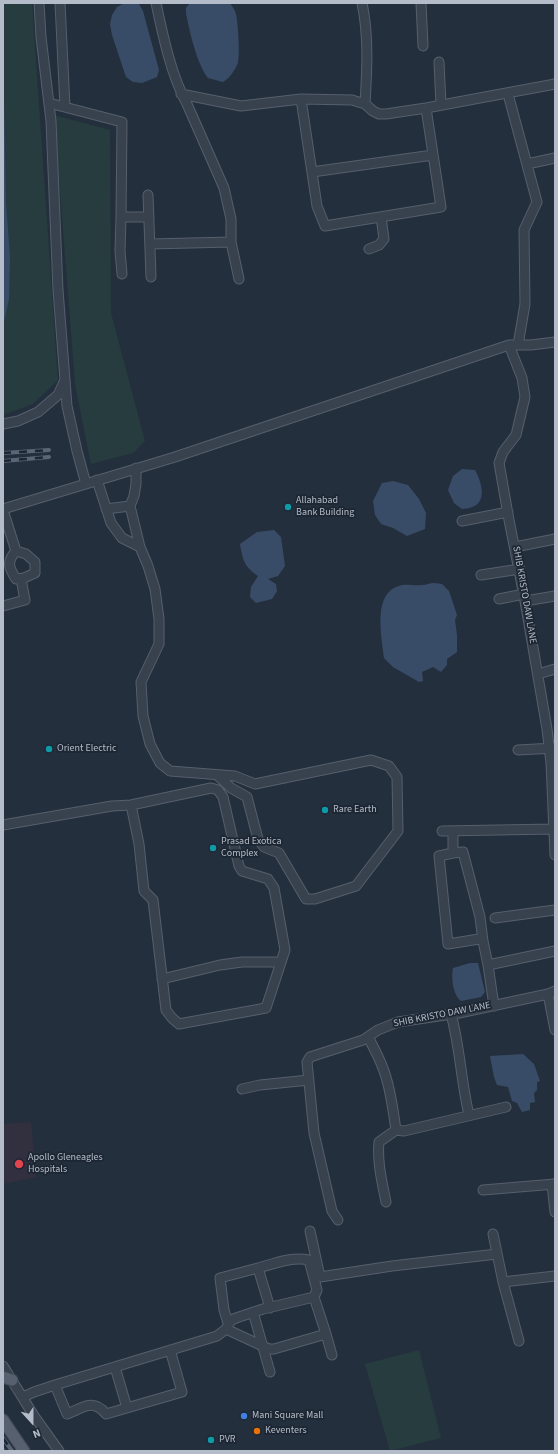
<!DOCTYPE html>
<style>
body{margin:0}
#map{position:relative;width:558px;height:1454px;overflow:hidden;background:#242f3e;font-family:"Source Sans 3",sans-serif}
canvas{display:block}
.frame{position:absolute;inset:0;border:4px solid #b4bcc9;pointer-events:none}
.north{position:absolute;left:12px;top:1402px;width:40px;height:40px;-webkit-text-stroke:3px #1d2633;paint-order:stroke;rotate:159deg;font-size:11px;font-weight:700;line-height:16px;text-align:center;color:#b4bcc9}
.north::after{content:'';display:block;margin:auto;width:14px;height:18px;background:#b4bcc9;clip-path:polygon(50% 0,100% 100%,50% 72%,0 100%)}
</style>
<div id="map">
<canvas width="558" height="1454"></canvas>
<div class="frame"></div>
<div class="north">N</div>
</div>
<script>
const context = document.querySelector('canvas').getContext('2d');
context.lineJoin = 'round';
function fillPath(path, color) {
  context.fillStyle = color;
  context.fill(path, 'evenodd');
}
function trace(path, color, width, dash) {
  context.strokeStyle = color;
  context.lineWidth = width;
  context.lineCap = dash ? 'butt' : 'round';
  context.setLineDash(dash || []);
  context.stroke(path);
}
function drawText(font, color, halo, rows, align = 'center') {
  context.font = font + ' "Source Sans 3",sans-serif';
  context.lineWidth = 3.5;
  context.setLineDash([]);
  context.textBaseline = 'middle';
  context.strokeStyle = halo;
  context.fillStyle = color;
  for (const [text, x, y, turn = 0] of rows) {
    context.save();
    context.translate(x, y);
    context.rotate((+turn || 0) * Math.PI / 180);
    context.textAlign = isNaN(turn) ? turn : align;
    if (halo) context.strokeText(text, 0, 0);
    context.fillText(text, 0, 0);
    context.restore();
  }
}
fillPath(new Path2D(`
 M3,1118v6l28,-2 5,55 -33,7z`), '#32303f');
fillPath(new Path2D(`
 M3,3h29l26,377 -25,24 -30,11z
 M54,115l56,15 1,183 34,128 -12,12 -42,11 -16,-80z
 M419,1350l22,88 -51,13 -25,-87z`), '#263c3f');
fillPath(new Path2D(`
 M125,3l14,1 4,7 16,59 -2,7 -15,6 -9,-1 -7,-5 -14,-42 -2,-11 2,-9 5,-8z
 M190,3h40c2,3 5,7 6,11 2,9 4,40 2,48 -2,7 -9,17 -15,20l-15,-4c-11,-14 -19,-48 -22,-65v-5z
 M3,44l3,158 4,55 -1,42 -6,27z
 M462,469l13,1c9,17 13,38 -13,39l-8,-6 -6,-13 5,-14z
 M393,481l15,4 11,14 7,14 -1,16 -18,7 -14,-8 -12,-4 -6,-9 -2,-14 9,-18z
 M274,530l7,7 4,29 -7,10 -10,3 8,5 1,7 -5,8 -16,4 -6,-6 1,-10 7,-11c-14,-10 -15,-15 -18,-32l17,-12z
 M434,583l8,1 7,7 8,24 -2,5 2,15v17l-10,7v6l-6,7 -8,-5 -11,5 1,9 -4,1 -26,-15 -9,-9c-2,-22 -13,-68 19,-73 6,-1 12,1 19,0 4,0 8,-2 12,-2z
 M470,963h8l7,29 -4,5 -20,4c-8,-6 -10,-23 -8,-33z
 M523,1054l11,10 6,17 -3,1v8l-3,3 1,9 -5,1v7l-8,2 -5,-9 -5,-2 -4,-14 -11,-2 -3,-8 -4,-21z`), '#394c67');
const minor = new Path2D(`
 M39,3l2,34 10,84 7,169 9,116 10,45 9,33
 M60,3l5,104
 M156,3c7,33 15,72 31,101l37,84 7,31v23l8,37
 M362,3c7,33 5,67 3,101
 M421,3l2,43
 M439,62l2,43
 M181,94l60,12 60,-7 51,1 13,4 8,7 6,3h7l40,-6 129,-24
 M508,94l29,108 -13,28 1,74 -7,41
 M301,99l16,107 8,20 116,-19 -15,-99
 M49,103l73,19 -1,95h28
 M527,164l28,-6
 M312,172l121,-17
 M148,195l3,82
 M121,217l-1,34 2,23
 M150,244l81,-2
 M369,249l10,-4 5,-6 -3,-22
 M509,345l13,33 3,19 -9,38 -13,17 -4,11 10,57 16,81 22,128 4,34 4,92
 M3,424l15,-3 20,-9 20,-17 6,-13
 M136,468v16l-2,12 -4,10 10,41 8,19 7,23 4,30v25l-18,38 2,34 7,28 10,19 10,8 65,5 20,8 116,-24 18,6 8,11 1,54 -42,55 -41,13h-9l-27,-46 -15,-6 -6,-8 -11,-42 -16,-9 -14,-13
 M97,480l14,43 11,15 18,9
 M3,509l172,-52 334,-112h22l24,-3
 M106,509l24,-3
 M3,510l13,41
 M462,521l46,-9
 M515,547l40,-8
 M16,551l10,3 9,8v11l-11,5 -8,1c-7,-11 -10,-17 0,-28z
 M481,575l39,-6
 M499,599l25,-5
 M525,601l30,-5
 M3,606l22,-6 -4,-21
 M538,674l17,-5
 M518,750l36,-2
 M3,825l109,-19 19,-1 80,-17 7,2 5,7 16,69 3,5 26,8 6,9 11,62 -19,58 -87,16 -7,-6 -6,-8 -13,-110 -9,-9 -5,-47 -8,-39
 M442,831l112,-2
 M453,831v22l-14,3 9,88 31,-5 4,2 5,24 6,41
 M453,853l10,-1 17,65 3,24
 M495,918l60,-8
 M488,965l67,-14
 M162,979l58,-14 22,-3h39
 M548,994l7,36
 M451,1014c9,33 10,67 18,101
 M368,1037c6,11 12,22 16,34 7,19 9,40 12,59l-17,12c-2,20 3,40 7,60
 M242,1089l18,-4 49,-5
 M396,1130l8,1 102,-24
 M552,1184l3,28
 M483,1190l72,-6
 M338,1220l-6,-9 -18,-78 -7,-71 3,-5 53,-17 15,-10 20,-8 61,-9 89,-19 7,-3
 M310,1231l10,46 72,-11 105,-12
 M493,1234l10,48 16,59
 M258,1268c15,-4 35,-12 51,-8l8,30 -3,7
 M503,1282l52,-6
 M253,1312l17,60
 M228,1323l-4,-13 -4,-32 38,-10 12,40
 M326,1334l6,21
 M3,1366l31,50 25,35
 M115,1367l12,41
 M55,1385l12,29c16,-6 26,-16 39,0l76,-22 -12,-42
 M23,1397l11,-5 21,-7 162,-49 9,-7 5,-9 8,-3 24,-8 51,-12 12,37 -52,15h-5l-43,-20`);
const major = new Path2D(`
 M3,1377l9,3
 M3,1420l21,31`);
trace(minor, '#565f6c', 11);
trace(major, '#414a57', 13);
trace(minor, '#38414e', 9);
trace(major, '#56606e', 11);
const rail = new Path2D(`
 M3,453l46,-3
 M3,461l46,-4
 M3,1438l9,13
 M3,1450l1,1`);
trace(rail, '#5a6575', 4);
trace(rail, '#1d2633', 2.5, [8]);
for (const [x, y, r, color] of [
 [288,507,4,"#0f9aa8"],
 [49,749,4,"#0f9aa8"],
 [325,810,4,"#0f9aa8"],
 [213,848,4,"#0f9aa8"],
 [19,1164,5,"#e0444e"],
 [244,1416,4,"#3f7fe0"],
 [257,1431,4,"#e8710a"],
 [211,1440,4,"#0f9aa8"]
]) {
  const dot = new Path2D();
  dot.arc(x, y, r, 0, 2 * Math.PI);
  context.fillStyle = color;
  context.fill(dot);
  trace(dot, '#1d2633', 1.5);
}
drawText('10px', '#b4bcc9', '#1d2633', [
 ["Allahabad",296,501],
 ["Bank Building",296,513],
 ["Orient Electric",57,749],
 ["Rare Earth",333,810],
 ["Prasad Exotica",221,842],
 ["Complex",221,854],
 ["Apollo Gleneagles",28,1158],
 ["Hospitals",28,1170],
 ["Mani Square Mall",252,1416],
 ["Keventers",265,1431],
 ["PVR",219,1440]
], 'left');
drawText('10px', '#b4bcc9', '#1d2633', [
 ["SHIB KRISTO DAW LANE",524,595,80],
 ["SHIB KRISTO DAW LANE",442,1015,-11]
]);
</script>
